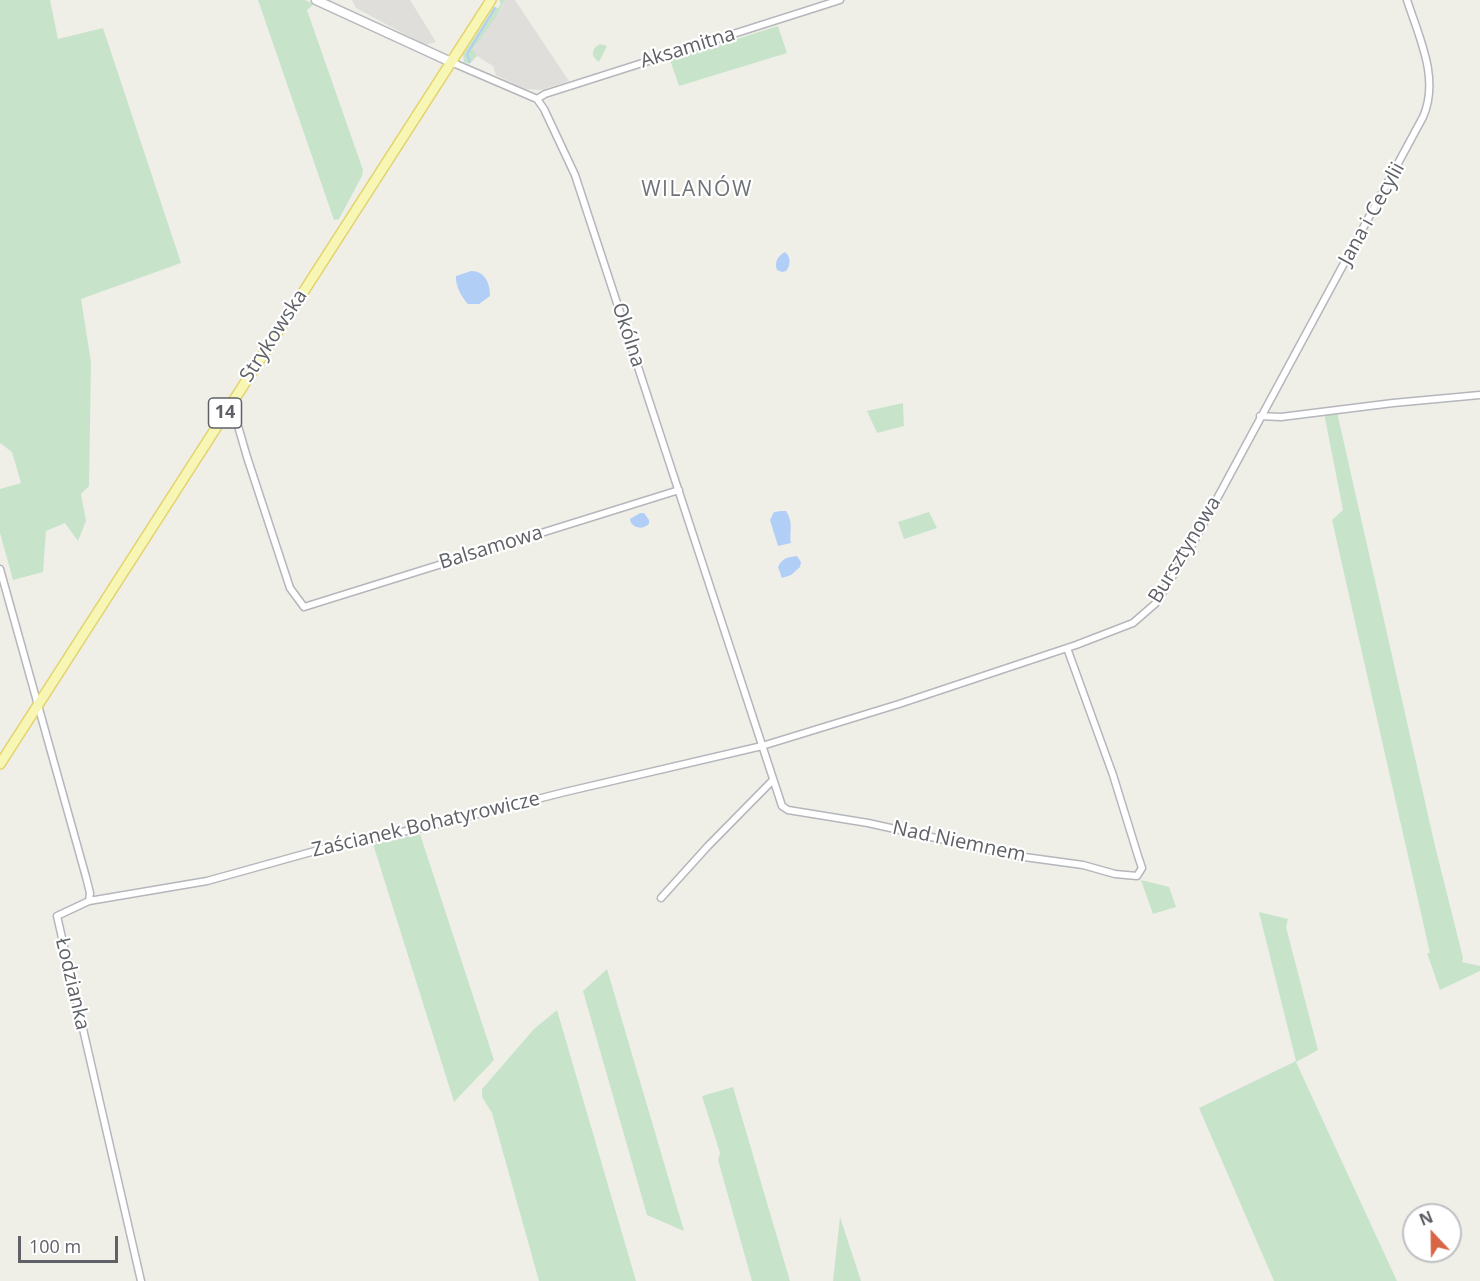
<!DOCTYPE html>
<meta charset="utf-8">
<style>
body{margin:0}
#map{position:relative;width:1480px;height:1281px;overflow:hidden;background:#efefe8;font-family:"Open Sans",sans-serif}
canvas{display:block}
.north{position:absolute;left:1402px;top:1203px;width:60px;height:60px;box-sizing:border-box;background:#fff;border:2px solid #bfc0c2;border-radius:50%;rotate:338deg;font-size:16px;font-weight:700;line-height:24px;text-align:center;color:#5f6166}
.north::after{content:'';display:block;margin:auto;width:21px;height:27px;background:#d86645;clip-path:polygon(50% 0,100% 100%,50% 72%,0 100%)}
.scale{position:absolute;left:18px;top:1236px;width:100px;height:27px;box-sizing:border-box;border:3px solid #5f6166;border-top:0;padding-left:8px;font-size:18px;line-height:21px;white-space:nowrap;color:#5f6166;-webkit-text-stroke:4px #fff;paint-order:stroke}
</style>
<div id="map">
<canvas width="1480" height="1281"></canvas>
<div class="north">N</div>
<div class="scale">100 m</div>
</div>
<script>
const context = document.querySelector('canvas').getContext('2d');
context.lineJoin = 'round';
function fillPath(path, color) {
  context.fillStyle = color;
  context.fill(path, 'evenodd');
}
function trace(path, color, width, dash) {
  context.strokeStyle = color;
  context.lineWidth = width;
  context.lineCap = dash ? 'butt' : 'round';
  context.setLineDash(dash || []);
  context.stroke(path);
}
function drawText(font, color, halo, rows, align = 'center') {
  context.font = font + ' "Open Sans",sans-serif';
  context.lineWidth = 4.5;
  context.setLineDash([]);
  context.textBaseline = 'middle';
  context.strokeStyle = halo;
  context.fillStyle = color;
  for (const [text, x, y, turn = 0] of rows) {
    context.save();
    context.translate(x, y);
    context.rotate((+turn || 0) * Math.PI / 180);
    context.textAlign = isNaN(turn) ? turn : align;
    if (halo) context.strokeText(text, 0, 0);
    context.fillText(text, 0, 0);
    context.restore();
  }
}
fillPath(new Path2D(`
 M352,0h58l26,42 -11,3 -69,-37z
 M505,0h10l54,81 -28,9 -16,-1 -29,-14 -3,-9 -16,-10 -4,-6 23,-36 6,-6z`), '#dfdeda');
fillPath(new Path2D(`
 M0,0h50l8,39 45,-11 78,235 -100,36 10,63 -2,124 -8,8 5,27 -8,20 -13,-18 -19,8 -3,41 -30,8 -13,-47v-44l21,-6 -9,-31 -12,-9z
 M258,0h47l9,4 -7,6 56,160 -1,6 -23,43 -5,1z
 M499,0h6c-6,14 -22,35 -32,49l4,7 -8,8 -5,-2 -1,-7 31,-48 4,1 3,-4z
 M778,26l9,27 -108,33 -9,-26z
 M600,44l7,2 -8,16c-9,-6 -8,-13 1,-18z
 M903,403l1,23 -27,7 -10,-22z
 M1337,412l98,434 28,112 -1,4 18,4v5l-40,19 -13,-37h3l-98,-433 11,-10 -19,-97z
 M929,512l8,16 -33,11 -6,-17z
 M420,834l74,226 -40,42 -81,-258z
 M1141,880l28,7 7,20 -23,7z
 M1259,912l29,7 -2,8 32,123 -22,12 101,219h-123l-75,-173 97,-47z
 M607,969l77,262 -37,-16 -64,-224z
 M557,1010l79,271h-97l-47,-168 -10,-16v-8l52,-60z
 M733,1087l57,194h-38l-34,-121 2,-7 -18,-57z
 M840,1217l21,64h-28z`), '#c7e4cb');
fillPath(new Path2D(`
 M785,252c6,5 6,13 1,19l-4,1 -5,-2c-3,-8 1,-14 8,-18z
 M471,271c14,0 19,12 19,25l-11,8h-11c-6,-6 -13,-19 -12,-28z
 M781,511h5c8,12 3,20 5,32l-13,3 -8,-26 4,-8z
 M640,513h4l5,7v4c-6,5 -13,5 -18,-1l-1,-4z
 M797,556l4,6 -1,5 -9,8 -9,3 -4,-11c4,-9 10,-10 19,-11z`), '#b1cef7');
trace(new Path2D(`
 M470,62l-3,-8 28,-46`), '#b1cef7', 2);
const street = new Path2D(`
 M451,62l86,37 7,10 31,66 207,631 6,4 80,13 149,33 66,9 32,9 22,2 5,-8 -4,-12 -25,-81 -46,-127
 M537,99l8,-5 295,-94
 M227,410l11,16 9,31 43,131 14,19 375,-117
 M1260,416l21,1 112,-14 87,-8
 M0,569l86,308 4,16 -1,8
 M661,898l47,-52 65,-66
 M141,1281l-84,-365 32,-15 118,-20 115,-32 117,-25 126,-32 197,-46 137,-42 177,-59 57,-22 23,-20 36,-58 231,-428c17,-38 -4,-80 -16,-117`);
const secondary = new Path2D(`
 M316,0l135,62`);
const primary = new Path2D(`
 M0,764l491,-764`);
trace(street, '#b5b6bb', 9);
trace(secondary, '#b6b8bd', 11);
trace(primary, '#e3d36d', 12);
trace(street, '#fff', 6);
trace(secondary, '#fff', 8);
trace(primary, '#f7f6b5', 9);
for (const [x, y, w] of [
 [225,413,33]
]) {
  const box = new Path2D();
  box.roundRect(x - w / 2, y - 15, w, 30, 4.5);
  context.fillStyle = '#fff';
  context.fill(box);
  trace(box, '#5f6166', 1.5);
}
drawText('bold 18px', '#5f6166', null, [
 ["14",225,413]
]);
drawText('20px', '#5f6166', '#fff', [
 ["Aksamitna",688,48,-17],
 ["Jana i Cecylii",1372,214,-61],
 ["Okólna",628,335,72],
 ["Strykowska",274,336,-57],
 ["Balsamowa",491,548,-17],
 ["Bursztynowa",1185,550,-59],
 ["Zaścianek Bohatyrowicze",426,825,-13],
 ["Nad Niemnem",959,842,12],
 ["Łodzianka",72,984,77]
]);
context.letterSpacing = '1.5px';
drawText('21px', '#707378', '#fff', [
 ["WILANÓW",697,190]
]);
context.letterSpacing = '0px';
</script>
